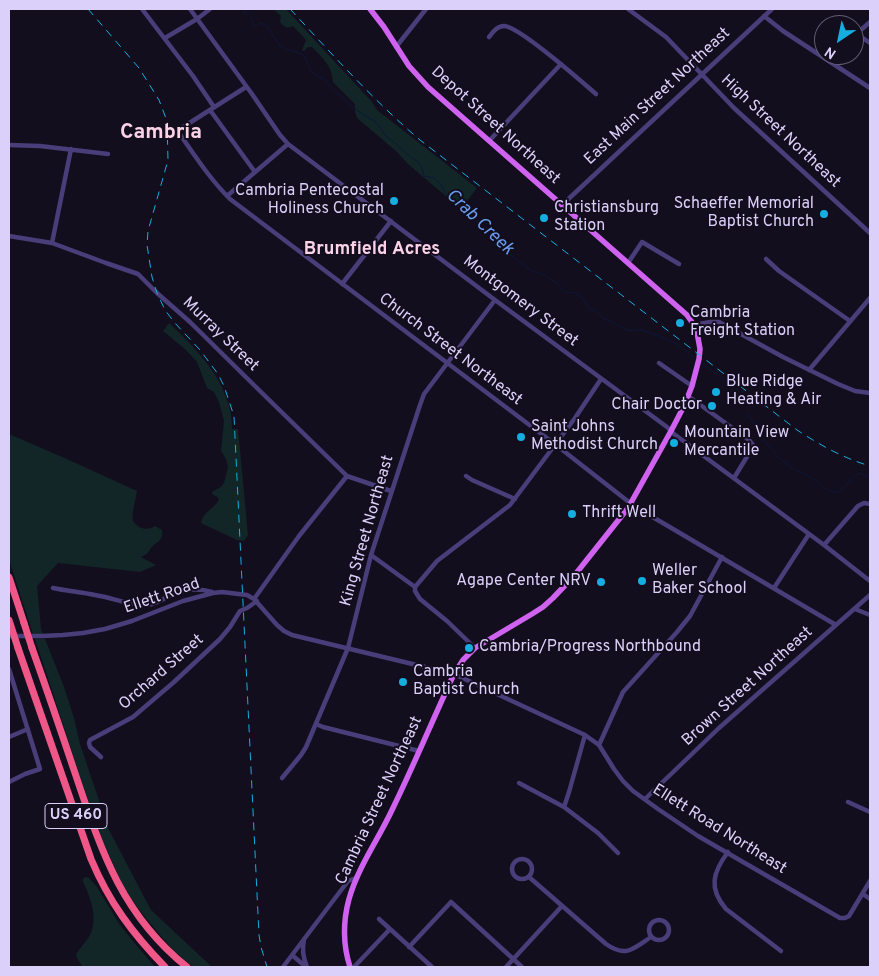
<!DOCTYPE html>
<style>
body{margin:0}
#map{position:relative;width:879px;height:976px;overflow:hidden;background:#130e1e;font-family:Overpass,sans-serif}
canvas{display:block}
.frame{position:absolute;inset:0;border:10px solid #dbd0fa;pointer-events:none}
.north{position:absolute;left:814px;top:15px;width:50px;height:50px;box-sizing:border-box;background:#130e1e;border:1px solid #635c76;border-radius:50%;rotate:214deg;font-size:14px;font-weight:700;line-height:20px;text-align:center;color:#dbd0fa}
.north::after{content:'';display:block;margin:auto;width:18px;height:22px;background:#16aee1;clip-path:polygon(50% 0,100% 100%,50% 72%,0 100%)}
</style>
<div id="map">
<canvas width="879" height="976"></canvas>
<div class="frame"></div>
<div class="north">N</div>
</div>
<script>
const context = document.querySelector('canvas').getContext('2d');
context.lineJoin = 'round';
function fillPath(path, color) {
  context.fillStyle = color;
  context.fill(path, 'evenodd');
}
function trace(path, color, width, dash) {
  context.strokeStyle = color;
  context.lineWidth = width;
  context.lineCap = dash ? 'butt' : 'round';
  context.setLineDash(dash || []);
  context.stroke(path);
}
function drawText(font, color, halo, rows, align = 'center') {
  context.font = font + ' Overpass,sans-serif';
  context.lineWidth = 4;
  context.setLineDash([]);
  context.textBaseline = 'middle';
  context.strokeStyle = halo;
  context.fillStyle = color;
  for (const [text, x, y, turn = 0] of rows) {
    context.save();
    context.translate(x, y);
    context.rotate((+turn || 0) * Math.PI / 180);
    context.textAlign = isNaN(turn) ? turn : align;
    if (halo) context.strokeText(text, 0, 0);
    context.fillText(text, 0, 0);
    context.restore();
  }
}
fillPath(new Path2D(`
 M273,9h13l86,93 5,8 100,78 -16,21 -53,-45 -12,-13 -39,-33 -2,-6v-8l-22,-22c-1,-16 -10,-24 -21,-35h-4l-4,4 -2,-1 4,-10 -13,-14c-6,3 -9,1 -13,-4l1,-6z
 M169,323c29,27 64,63 63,106h6l10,106 -4,6 -7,-1 -36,-17c2,-12 14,-14 18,-24l-3,-3 -3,-1 -1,-3 9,-5 3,-4 4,-16 -2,-8 -5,-8 3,-30 -5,-19 -5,-10 -7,-4 -10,-26 -11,-12 -23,-19z
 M9,434l60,26 68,31c-1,7 -6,24 -4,30 1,2 5,5 6,6 6,3 11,2 16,-1l7,4c1,12 -5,11 -11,18 -4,6 -4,6 -10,9l15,8 -16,7 -82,-9 -21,23 4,43 2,5h-10l-24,-74z
 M35,639h10l19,48 10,31 6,26 29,86 42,80 61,57h-19l-20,-17 -24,-28 -15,-19 -11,-17 -20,-45 -24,-67 -28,-87z
 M85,877l4,1 8,9 23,38 12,15 23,27h-73c-1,-5 -6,-8 -6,-13 4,-6 9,-11 13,-17 10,-17 2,-39 -6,-55v-3z`), '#122527');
trace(new Path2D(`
 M244,9v3c4,2 10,5 8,10l2,3 3,1 3,-3 6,2 14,21 8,4 14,4 3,3 6,14 7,6 5,1 14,15 18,16 22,14 8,12 12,10 11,10 10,7 4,6 2,8 10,2 7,7 5,9 20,13 8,12 7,5 4,6 13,11 8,11 26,19 10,3 16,10 5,7 3,2 6,-1 5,2 6,5 7,11h5l9,9 7,2 16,9h14l15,5 15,6 9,5 16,14
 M700,362c14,11 36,25 41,42
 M748,414c10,19 23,39 41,52 8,5 16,8 24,13 7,4 14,14 23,13 11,-1 13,-15 23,-19l11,4
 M310,743l6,-12
 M298,763l9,-14
 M291,772l4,-5`), '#0d1738', 1);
trace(new Path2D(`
 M142,9l51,67 21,31
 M190,9l62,85 28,41 8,9 207,156 172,127 7,7 150,111 46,36
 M628,9l38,28 68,71 136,125
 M764,16l19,15 87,57
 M857,34l13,9
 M854,36l16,-14
 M489,37c4,-5 8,-11 15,-11 15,0 78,56 92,68
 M165,38l32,-19 13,-10
 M396,47l30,-38
 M246,87l-66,42 -1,4c16,23 31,46 51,66l326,246 78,61 202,119
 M210,110l45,62
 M489,141l72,-77
 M9,145l31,1 68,8
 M227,196l61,-52
 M562,205l210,-196
 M9,236l43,7 54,20 32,11 19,19 33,29 70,69 87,85 44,15
 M52,243l19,-94
 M766,259l13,12 71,50
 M628,263l14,-21 37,22
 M342,284l49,-63
 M694,325l16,-3h9l64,35 55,27 17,7 15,2
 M659,363l33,23
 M809,370l61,-72
 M688,396l61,44 4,5 -2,5 -17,28
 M466,476l6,4 43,19
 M824,545l34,-39 6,-3 6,1
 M371,555l44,32v4l5,8 27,22 28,27
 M415,587l22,-26 73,-56 65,-87 26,-39
 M53,588c14,3 28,4 42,7 19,3 38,12 57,9 8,-2 14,-7 22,-10 12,-5 25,-6 38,-2
 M774,588l35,-54
 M254,599l45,-63 48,-60
 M855,609l15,6
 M9,636h33l21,-1 20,-2 22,-4 27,-8 51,-20 30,-8 9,-1 25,3 7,4 23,26 7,6 8,4 162,39 131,61 14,10 15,24 9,12 10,10 25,18 40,27 142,82h5l4,-2 21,-35
 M9,669l31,100 -15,5 -16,8
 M316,724l7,3 96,24
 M9,737l19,-8
 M599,745l24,-53 54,-60 13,-16 32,-59
 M101,757l-11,-10 -1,-4 1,-3 43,-23 41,-35 46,-43 10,-12 10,-16 7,-3 10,-7
 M282,778l19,-23 5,-8 42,-99 23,-93 49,-150 4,-11 71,-94
 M519,783l45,24 34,26 20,20
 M645,799l74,-71 151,-133
 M848,802l22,10
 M564,807l5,-15 16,-57
 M728,852c-15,20 -20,36 -2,57l55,42
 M512 869a10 10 0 1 1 20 0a10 10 0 1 1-20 0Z
 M529,877l77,67c20,14 27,5 45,-7
 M863,894l7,5
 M379,919l53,48
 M649 930a10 10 0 1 1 20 0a10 10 0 1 1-20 0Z
 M304,939c-2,11 -1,18 3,28
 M409,947l42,-45 71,65
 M292,955l14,12
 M283,967l65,-86 8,-3
 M354,967l36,-38
 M506,967l56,-61`), '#493e79', 4.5);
trace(new Path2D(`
 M350,967c-7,-22 -7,-46 -1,-68 9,-32 29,-59 43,-89 22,-45 41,-91 62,-136l9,-14 12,-12 57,-34 11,-7 10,-9 21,-22 54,-68 43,-77 13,-25 8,-20 7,-27 1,-10 -3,-17 -3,-7 -7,-10 -259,-228 -19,-21 -25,-39 -14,-18`), '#d062f0', 5.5);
trace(new Path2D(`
 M9,577l15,46
 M18,648l73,211c18,43 41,74 74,108
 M32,648c15,42 29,83 43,125 26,77 46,141 112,194`), '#ef5789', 7);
trace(new Path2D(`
 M88,9l51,59 20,32 8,21 1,39 -20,71 -1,14 5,32 5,16 8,17 9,12 26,28 18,24 6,12 10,30 25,519 2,12 6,20
 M290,9c42,45 83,91 130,131l377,290c23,15 46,28 73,36`), '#16aee1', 1, [8, 6]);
trace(new Path2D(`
 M9,620l9,28
 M24,623l8,25`), '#ef5789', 7);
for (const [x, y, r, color] of [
 [394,201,5,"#16aee1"],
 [824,214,5,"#16aee1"],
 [544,218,5,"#16aee1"],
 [680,323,5,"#16aee1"],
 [716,392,5,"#16aee1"],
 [712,406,5,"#16aee1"],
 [521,437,5,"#16aee1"],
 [674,443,5,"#16aee1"],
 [572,514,5,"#16aee1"],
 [642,581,5,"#16aee1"],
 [601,582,5,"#16aee1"],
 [469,648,5,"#16aee1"],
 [403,682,5,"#16aee1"]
]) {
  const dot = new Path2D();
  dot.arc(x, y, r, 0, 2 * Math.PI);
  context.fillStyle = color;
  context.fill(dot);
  trace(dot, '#130e1e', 2);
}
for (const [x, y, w] of [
 [76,816,62]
]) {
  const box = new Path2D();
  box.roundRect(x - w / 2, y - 12.5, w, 25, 4);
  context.fillStyle = '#130e1e';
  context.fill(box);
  trace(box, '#dbd0fa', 1);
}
drawText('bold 15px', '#dbd0fa', null, [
 ["US 460",76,816]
]);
drawText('16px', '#dbd0fa', '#130e1e', [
 ["East Main Street Northeast",658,97,-43],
 ["Depot Street Northeast",495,126,42],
 ["High Street Northeast",780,132,43],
 ["Montgomery Street",520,302,37],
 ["Murray Street",220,335,44],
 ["Church Street Northeast",450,350,37],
 ["King Street Northeast",368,531,-74],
 ["Ellett Road",162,597,-19],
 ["Orchard Street",162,673,-41],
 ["Brown Street Northeast",748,687,-42],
 ["Cambria Street Northeast",380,801,-65],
 ["Ellett Road Northeast",719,830,32]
]);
drawText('16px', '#dbd0fa', '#130e1e', [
 ["Cambria Pentecostal",384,192,"right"],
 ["Holiness Church",384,210,"right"],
 ["Schaeffer Memorial",814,205,"right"],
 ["Baptist Church",814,223,"right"],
 ["Christiansburg",554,209],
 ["Station",554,227],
 ["Cambria",690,314],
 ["Freight Station",690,332],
 ["Blue Ridge",726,383],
 ["Heating & Air",726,401],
 ["Chair Doctor",702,406,"right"],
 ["Saint Johns",531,428],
 ["Methodist Church",531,446],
 ["Mountain View",684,434],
 ["Mercantile",684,452],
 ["Thrift Well",582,514],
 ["Weller",652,572],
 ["Baker School",652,590],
 ["Agape Center NRV",591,582,"right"],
 ["Cambria/Progress Northbound",479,648],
 ["Cambria",413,673],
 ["Baptist Church",413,691]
], 'left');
drawText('italic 18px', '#689df0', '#130e1e', [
 ["Crab Creek",479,223,44]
]);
drawText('bold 18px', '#fbd2e6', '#130e1e', [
 ["Brumfield Acres",372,250]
]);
drawText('bold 21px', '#fbd2e6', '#130e1e', [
 ["Cambria",161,134]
]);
</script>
